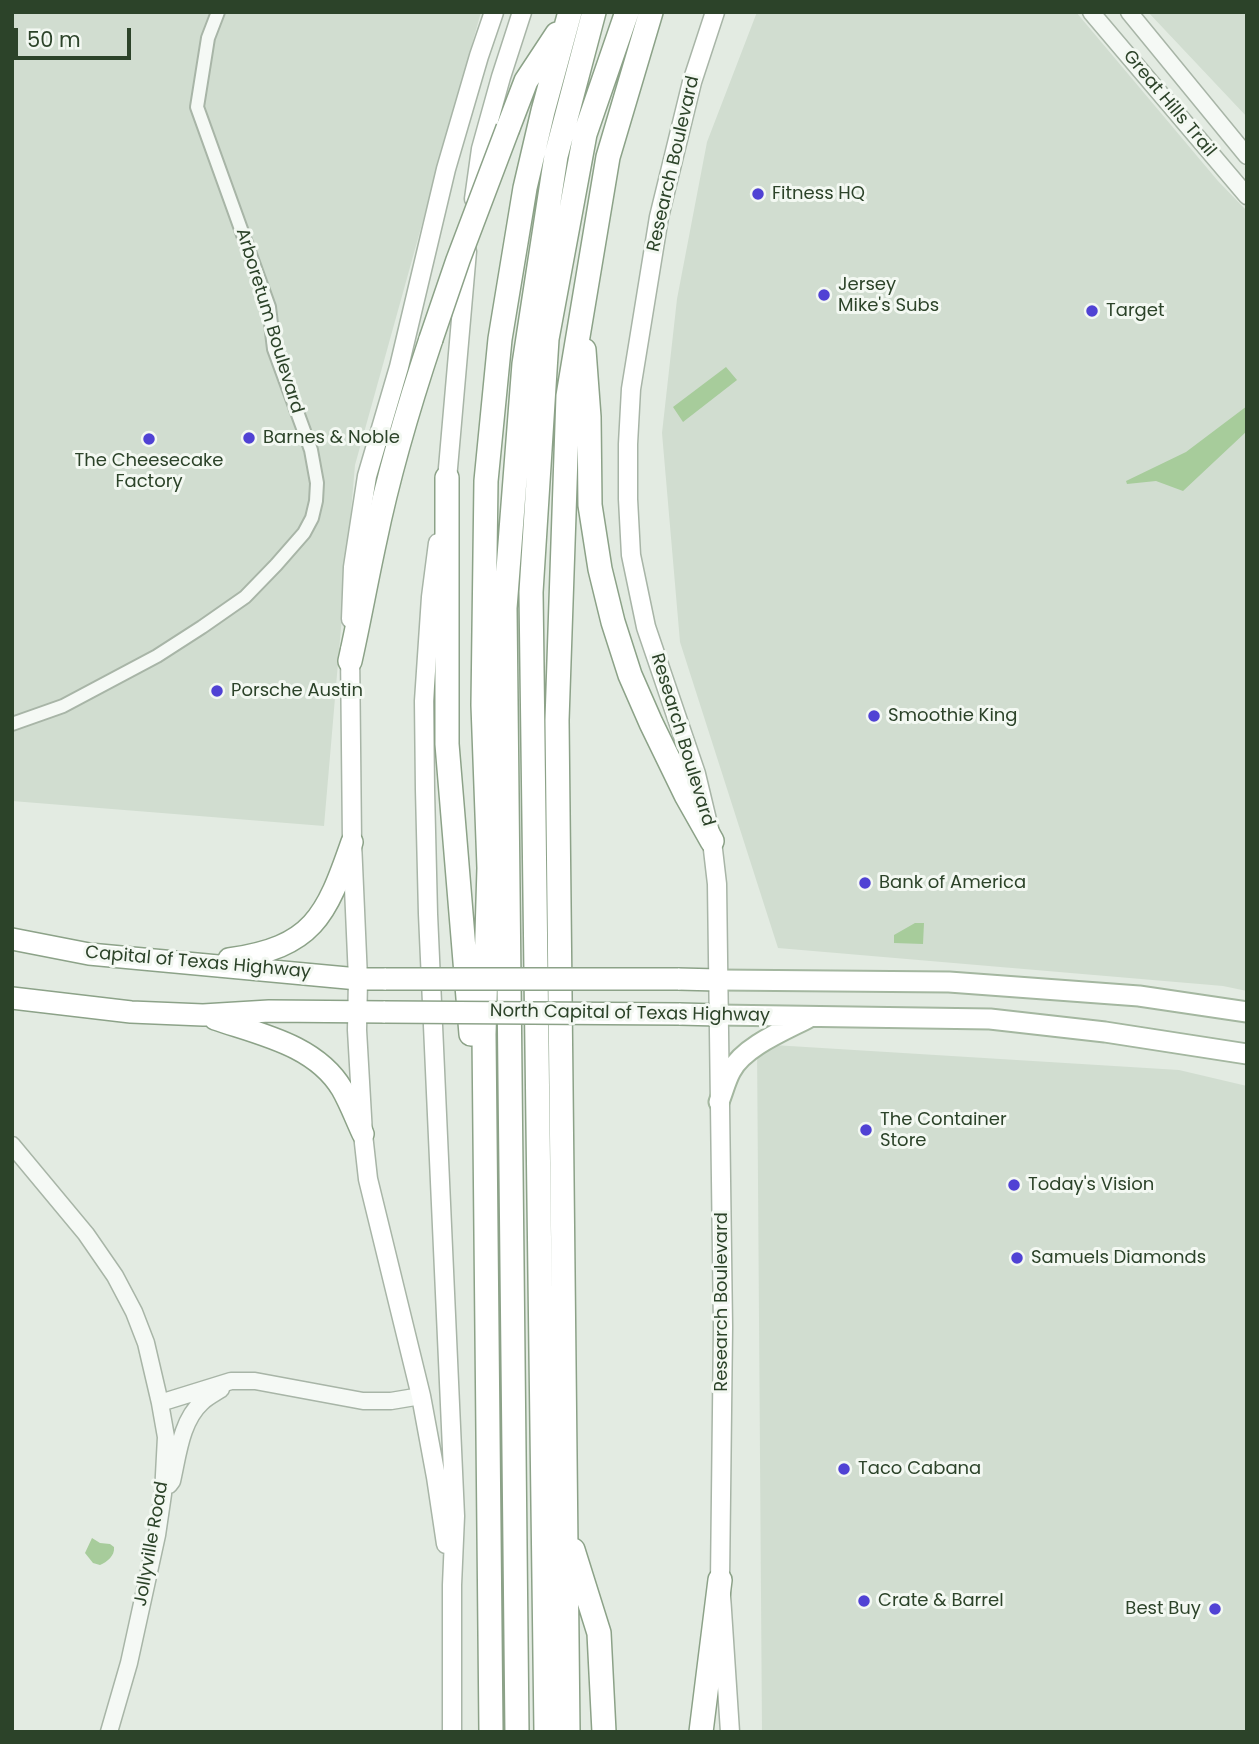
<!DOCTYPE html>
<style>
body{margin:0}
#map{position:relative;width:1259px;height:1744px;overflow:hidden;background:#e3ebe2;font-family:Poppins,sans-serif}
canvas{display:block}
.frame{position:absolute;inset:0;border:14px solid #2c4329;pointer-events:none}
.scale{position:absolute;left:14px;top:28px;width:117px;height:32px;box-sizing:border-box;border:4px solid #2c4329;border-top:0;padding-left:9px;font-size:21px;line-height:24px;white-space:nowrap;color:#2c4329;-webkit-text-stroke:5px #f3f8f2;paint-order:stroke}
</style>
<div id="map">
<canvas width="1259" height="1744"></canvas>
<div class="frame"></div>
<div class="scale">50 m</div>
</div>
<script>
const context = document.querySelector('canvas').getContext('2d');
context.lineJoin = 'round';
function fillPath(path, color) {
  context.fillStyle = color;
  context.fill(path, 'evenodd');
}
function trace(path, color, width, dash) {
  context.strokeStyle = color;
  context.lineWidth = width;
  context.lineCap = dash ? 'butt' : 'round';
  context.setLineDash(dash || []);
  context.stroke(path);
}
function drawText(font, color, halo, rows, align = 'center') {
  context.font = font + ' Poppins,sans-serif';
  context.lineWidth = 6;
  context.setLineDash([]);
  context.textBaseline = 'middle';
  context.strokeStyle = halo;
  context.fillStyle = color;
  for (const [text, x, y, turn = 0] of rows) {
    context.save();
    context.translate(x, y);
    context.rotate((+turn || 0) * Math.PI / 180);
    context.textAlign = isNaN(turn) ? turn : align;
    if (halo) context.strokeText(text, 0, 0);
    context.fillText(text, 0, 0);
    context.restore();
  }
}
fillPath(new Path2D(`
 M12,12h469l-126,453 -31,361 -312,-25z
 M757,12h319l142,169 29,30v780l-24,-5 -445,-38 -98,-306 -18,-209 15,-134 30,-157z
 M1148,12h99v105z
 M757,1044l422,26 68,16v646h-485z`), '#d1ddd0');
fillPath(new Path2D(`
 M726,367l11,13 -54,42 -10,-15z
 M1247,406v25l-64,60 -27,-10 -29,3 -1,-3 60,-29z
 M915,923h9l-1,21 -29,-1v-8z
 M92,1538l8,5 10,1 4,3c1,9 -7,15 -14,18l-7,-2 -8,-10z`), '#a7cc9b');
const minor = new Path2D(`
 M12,724l51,-18 94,-50 45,-29 43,-30 31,-32 28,-32 8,-15 4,-17 1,-18 -6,-33 -37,-101 -5,-42 -72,-200 11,-69 10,-26`);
const tertiary = new Path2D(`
 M1091,12l156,184
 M1129,12l118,144
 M12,1145l74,89 29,42 19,36 12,31 14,60 6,34 -3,57 -6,41 -28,128 -20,69
 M160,1403l71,-22h24l108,20h28l30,-5
 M169,1485l3,-4c6,-26 9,-60 30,-79 5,-5 13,-9 19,-13`);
const secondary = new Path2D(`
 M715,12l-23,70 -33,135 -28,172 -3,55v55l3,56 15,72 50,147 16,67 5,43 6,443 -3,253 10,152
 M474,199l7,-50 20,-72 21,-65
 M446,491l21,-240
 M438,543l-7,54 -7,104 1,89 3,124 27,602 -3,69v147
 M351,619l2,-52 14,-91 32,-109 47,-198 33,-113 15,-44
 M350,650l2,192 6,137 -1,51 6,104 5,45 53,217 15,81 10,67`);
const primary = new Path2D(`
 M718,980l231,2 190,14 108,16
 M718,1015l272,4 115,13 142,22
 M719,1102c4,-10 7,-22 12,-31 12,-24 54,-41 77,-53`);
const trunk = new Path2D(`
 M12,939l77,15 269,25h28
 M229,959c84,-12 97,-42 123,-117
 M678,979l40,1
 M12,998l119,14 72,3 66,-4 116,1
 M679,1014l39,1
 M215,1019c44,15 101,26 127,70 8,14 14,30 21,45`);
const motorway = new Path2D(`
 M508,128l18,-47 31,-47
 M584,350l5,67 1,88 10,64 13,53 17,53 21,48 35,72 26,46
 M447,478v266l24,290
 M350,661c9,-40 16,-80 25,-121 14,-68 34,-135 56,-201
 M573,1550l26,83 5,99
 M491,1732l-7,-698 5,-166 -6,-163 3,-224 14,-142 25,-151 18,-77 27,-99
 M517,1732l-12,-1124 19,-244 32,-208 38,-144
 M546,1732l-15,-1140 16,-253 38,-205 42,-122
 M568,1732l-11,-1012 11,-324 40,-239 43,-145
 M701,1732l19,-152`);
trace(minor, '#a8b5a7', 16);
trace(tertiary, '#a8b5a7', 19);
trace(secondary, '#a8b5a7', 21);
trace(primary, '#a4b7a0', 23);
trace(trunk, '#8ca288', 24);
trace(motorway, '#8ca288', 26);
trace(minor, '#f5f9f5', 12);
trace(tertiary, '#f5f9f5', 16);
trace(secondary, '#fff', 18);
trace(primary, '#fff', 19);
trace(trunk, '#fff', 21);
trace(motorway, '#fff', 23);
const trunkBridge = new Path2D(`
 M386,979h292
 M385,1012l294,2`);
const motorwayBridge = new Path2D(`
 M431,339l27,-79 50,-132`);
trace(trunkBridge, '#8ca288', 24, []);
trace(motorwayBridge, '#8ca288', 26, []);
trace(trunkBridge, '#fff', 21);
trace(motorwayBridge, '#fff', 23);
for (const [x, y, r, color] of [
 [758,194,7,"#5042d4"],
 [824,295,7,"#5042d4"],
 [1092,311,7,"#5042d4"],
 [249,438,7,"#5042d4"],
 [149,439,7,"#5042d4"],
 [217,691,7,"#5042d4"],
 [874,716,7,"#5042d4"],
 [865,883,7,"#5042d4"],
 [866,1130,7,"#5042d4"],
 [1014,1185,7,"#5042d4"],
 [1017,1258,7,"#5042d4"],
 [844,1469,7,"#5042d4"],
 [864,1601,7,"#5042d4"],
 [1215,1609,7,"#5042d4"]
]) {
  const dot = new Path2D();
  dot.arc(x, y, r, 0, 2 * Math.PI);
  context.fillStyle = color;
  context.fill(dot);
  trace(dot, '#f3f8f2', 2.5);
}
drawText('18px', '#2c4329', '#f3f8f2', [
 ["Great Hills Trail",1169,104,50],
 ["Research Boulevard",674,164,-77],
 ["Arboretum Boulevard",269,321,73],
 ["Research Boulevard",682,740,73],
 ["Capital of Texas Highway",198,963,5],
 ["North Capital of Texas Highway",630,1014,1],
 ["Research Boulevard",722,1302,-90],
 ["Jollyville Road",152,1544,-80]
]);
drawText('18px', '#2c4329', '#f3f8f2', [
 ["Fitness HQ",772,194],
 ["Jersey",838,285],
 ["Mike's Subs",838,306],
 ["Target",1106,311],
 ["Barnes & Noble",263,438],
 ["The Cheesecake",149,461,"center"],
 ["Factory",149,482,"center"],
 ["Porsche Austin",231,691],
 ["Smoothie King",888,716],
 ["Bank of America",879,883],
 ["The Container",880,1120],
 ["Store",880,1141],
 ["Today's Vision",1028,1185],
 ["Samuels Diamonds",1031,1258],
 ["Taco Cabana",858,1469],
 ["Crate & Barrel",878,1601],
 ["Best Buy",1201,1609,"right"]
], 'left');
</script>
